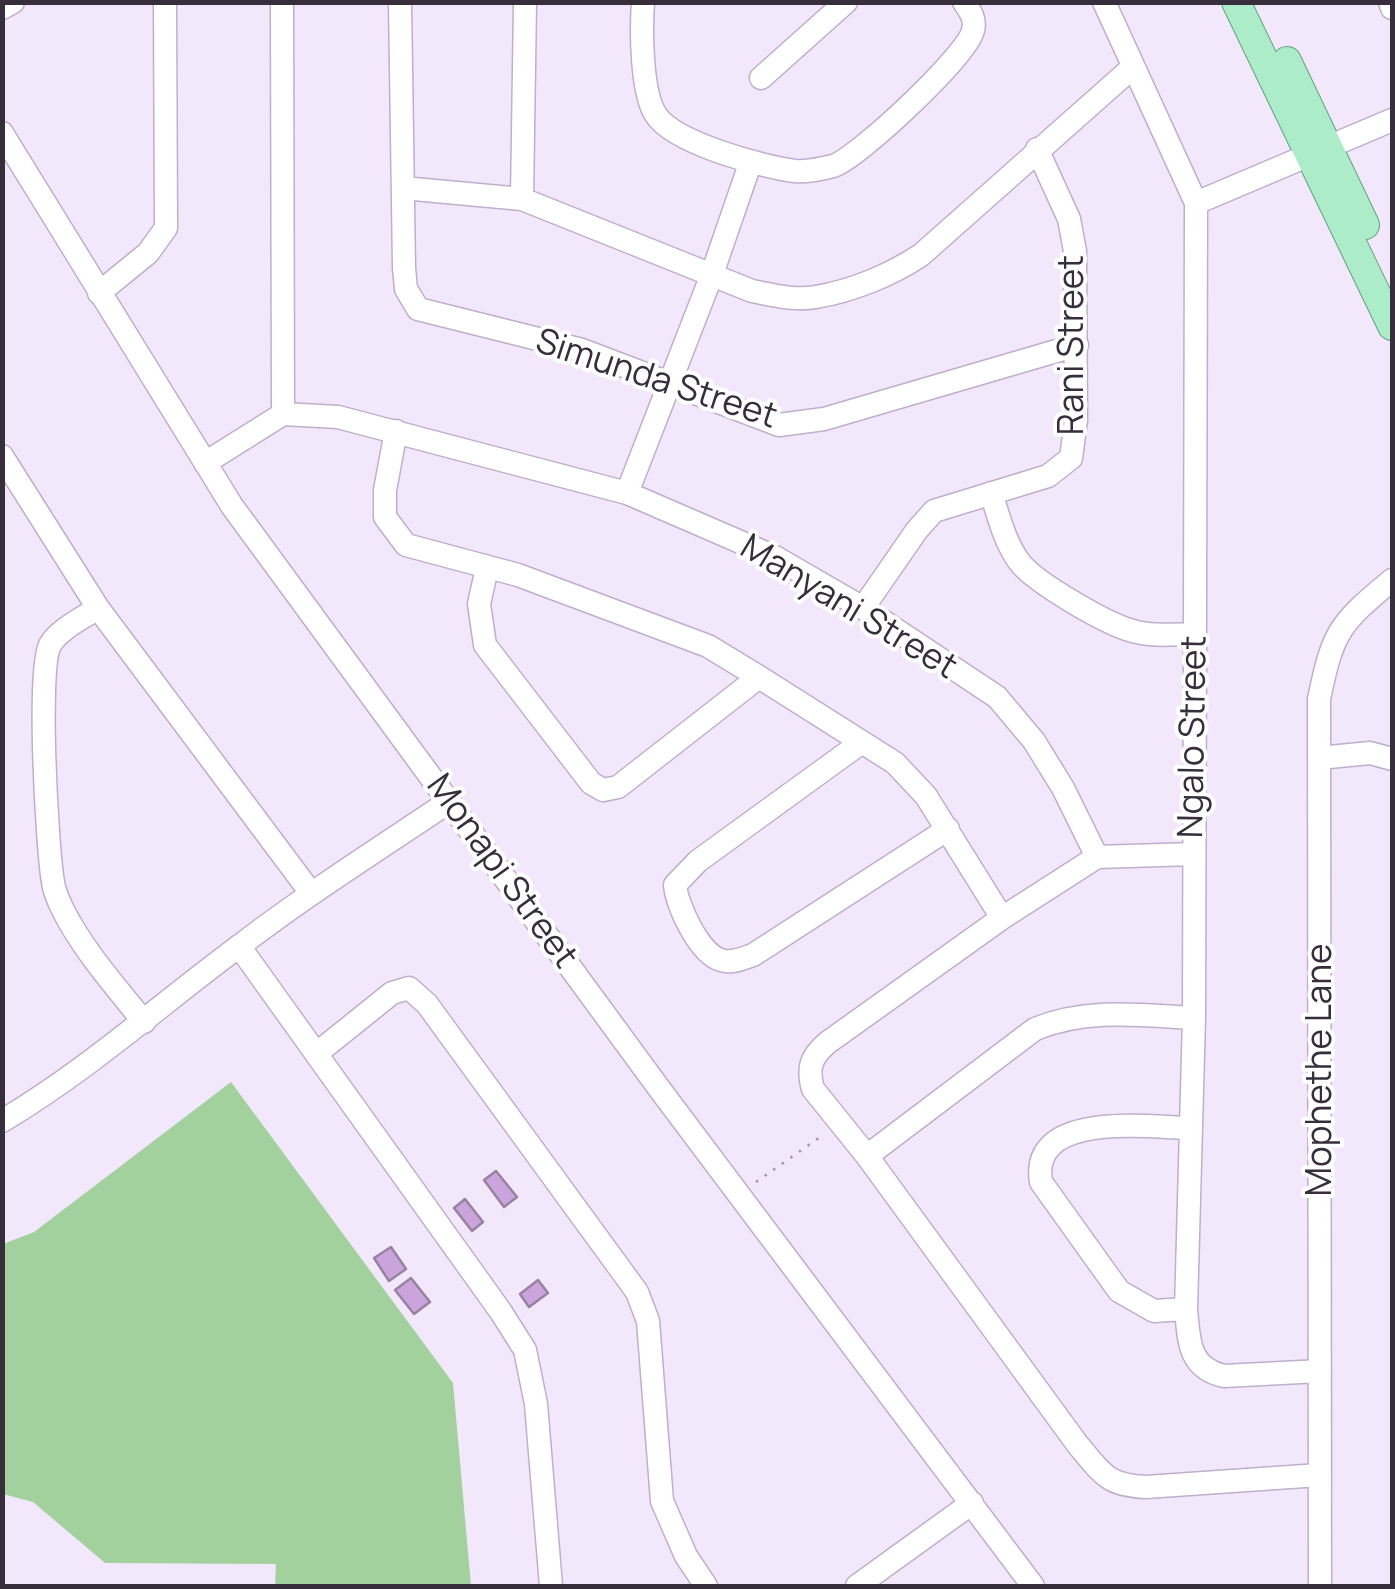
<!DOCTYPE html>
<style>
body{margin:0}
#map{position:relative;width:1395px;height:1589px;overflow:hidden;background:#f3e8fb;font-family:Manrope,sans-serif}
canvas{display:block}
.frame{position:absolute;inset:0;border:5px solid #362f3b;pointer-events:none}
</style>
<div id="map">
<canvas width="1395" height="1589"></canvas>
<div class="frame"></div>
</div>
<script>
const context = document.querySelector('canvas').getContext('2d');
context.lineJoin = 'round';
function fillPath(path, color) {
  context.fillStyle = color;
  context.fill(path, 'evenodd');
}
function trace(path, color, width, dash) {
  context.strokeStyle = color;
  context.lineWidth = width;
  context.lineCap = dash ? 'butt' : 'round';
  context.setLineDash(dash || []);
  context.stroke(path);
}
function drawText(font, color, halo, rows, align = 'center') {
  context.font = font + ' Manrope,sans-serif';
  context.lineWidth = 8;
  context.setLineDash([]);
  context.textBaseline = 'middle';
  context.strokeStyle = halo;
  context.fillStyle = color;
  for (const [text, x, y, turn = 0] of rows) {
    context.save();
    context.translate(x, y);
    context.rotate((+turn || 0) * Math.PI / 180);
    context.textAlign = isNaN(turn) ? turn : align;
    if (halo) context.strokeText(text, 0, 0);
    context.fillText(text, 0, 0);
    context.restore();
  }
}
fillPath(new Path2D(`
 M231,1082l222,301 18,203h-196l1,-22 -171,-1 -72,-61 -30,-8v-250l31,-12z`), '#a2d19e');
const building = new Path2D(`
 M496,1171l21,26 -13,10 -20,-27z
 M465,1199l18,23 -11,9 -18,-23z
 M391,1247l15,22 -17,12 -15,-23z
 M411,1278l19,24 -16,12 -19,-24z
 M538,1280l10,13 -19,14 -9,-13z`);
fillPath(building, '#cca4dd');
trace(building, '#96839f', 2.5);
const minor = new Path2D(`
 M282,2l1,412
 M400,2l4,266 2,21 12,20 164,41 197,75 45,-6 253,-74
 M643,2c-2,27 -2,91 13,113 18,28 107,52 139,56 12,1 26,-2 38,-5 24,-7 136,-112 140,-136 3,-11 -3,-19 -9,-28
 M1104,2l92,201 -2,815 -8,291c3,31 2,59 38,67l96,-5
 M1390,2l2,6
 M2,8l11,-6
 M761,78l85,-76
 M2,133l230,373 429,585 372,495
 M403,188l119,11 230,92c21,4 43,10 64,6 36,-6 75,-22 105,-42l212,-188
 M522,199l3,-197
 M1196,203l196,-83
 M99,293l49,-40 18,-25 -1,-226
 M396,431l-11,59v27l21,28 112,30 190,71 51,31 136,86 31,33 76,122
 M2,456l96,152 213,285
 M205,463l78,-49 55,3 289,76 148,64 88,51 134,89 37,44 29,47 34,69
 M627,493l84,-216 40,-116
 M991,493c8,24 14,51 30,71 17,20 87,61 112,67 20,6 42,3 62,3
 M487,568l-8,36 6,41 106,138 12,7 15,-3 141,-110
 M98,608c-15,10 -39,21 -48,37 -13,24 -3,202 3,237 1,9 6,20 10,28 20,40 53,77 81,112
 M863,608l54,-78 17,-19 114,-35 23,-18 5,-38 -1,-169 -6,-32 -32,-70
 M862,742l-164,119 -23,24c2,20 24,69 46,75 11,4 22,-2 32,-5l195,-126
 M1319,758l51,-5 22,6
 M1193,854l-96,3 -95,61 -175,125c-16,14 -20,25 -14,46l54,67 211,289c25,29 28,40 68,42l173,-12
 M239,946l262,366 24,38 11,54 15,182
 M316,1054l76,-61 17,-5 18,16 210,288 11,29 14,180 24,55 20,30
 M2,1121c86,-51 160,-118 240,-177 67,-51 138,-96 208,-143
 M867,1156l168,-127c52,-21 104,-14 159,-11
 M1186,1309l-32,2 -35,-20 -78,-109c-12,-71 106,-55 148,-54
 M857,1586l115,-83
 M1320,1586l-1,-887c14,-68 20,-75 73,-119`);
const major = new Path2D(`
 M1236,2l156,324
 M1287,61l78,164`);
trace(minor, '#bfaecc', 25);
trace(major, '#60a180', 30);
trace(new Path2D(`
 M756,1182l67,-47`), '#9f96a6', 2.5, [2.5, 8]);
trace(minor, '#fff', 22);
trace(major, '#adecc9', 28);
drawText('35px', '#362f3b', '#fff', [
 ["Rani Street",1073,345,-90],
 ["Simunda Street",656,380,18],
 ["Manyani Street",848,608,31],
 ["Ngalo Street",1194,737,-89],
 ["Monapi Street",501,872,54],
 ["Mophethe Lane",1321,1070,-90]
]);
</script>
